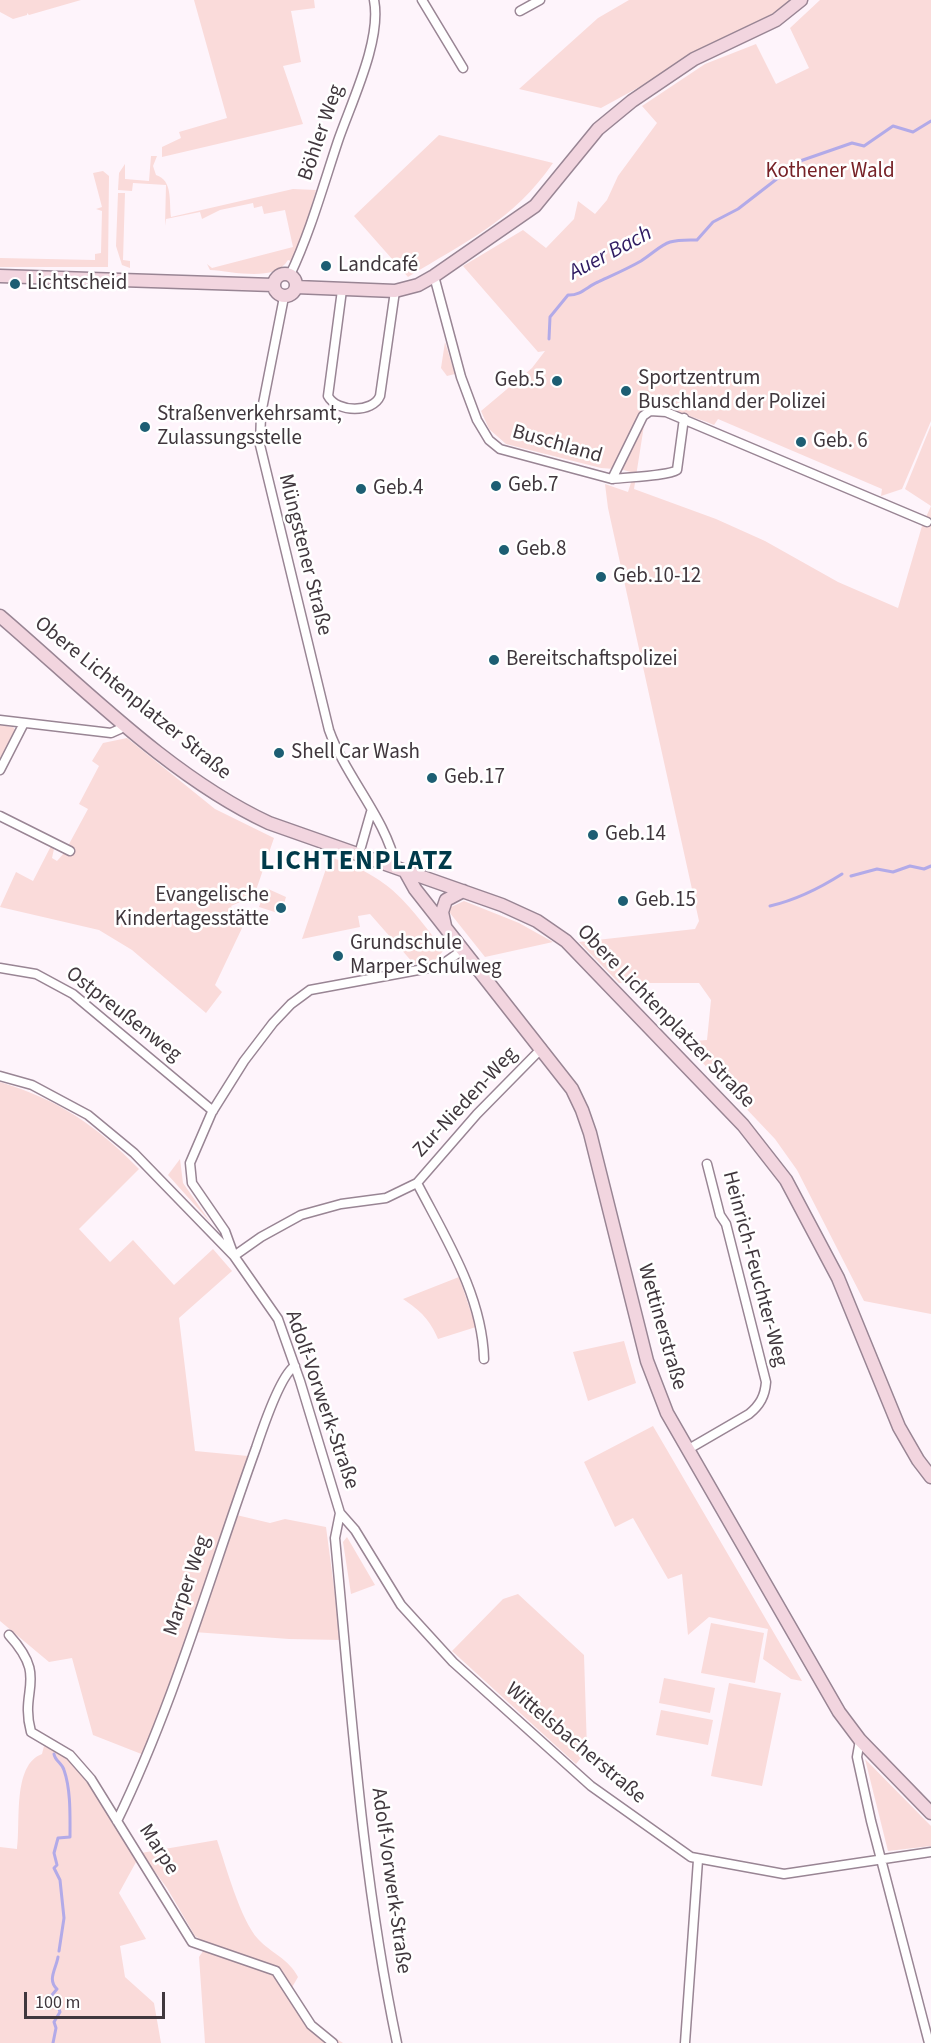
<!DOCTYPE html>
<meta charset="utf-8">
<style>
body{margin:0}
#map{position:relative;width:931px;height:2043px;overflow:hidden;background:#fef4fb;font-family:"Source Sans 3",sans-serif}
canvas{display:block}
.scale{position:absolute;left:24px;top:1992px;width:141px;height:27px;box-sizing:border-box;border:3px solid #40373d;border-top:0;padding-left:8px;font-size:18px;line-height:21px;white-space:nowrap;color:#40373d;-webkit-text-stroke:4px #fff;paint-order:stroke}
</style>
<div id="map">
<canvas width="931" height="2043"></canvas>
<div class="scale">100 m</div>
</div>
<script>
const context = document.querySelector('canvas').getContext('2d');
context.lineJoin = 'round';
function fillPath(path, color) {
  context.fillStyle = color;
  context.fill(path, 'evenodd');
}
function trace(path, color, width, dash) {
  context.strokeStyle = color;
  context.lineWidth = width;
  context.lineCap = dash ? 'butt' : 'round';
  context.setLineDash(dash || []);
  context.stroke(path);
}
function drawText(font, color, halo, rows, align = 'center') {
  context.font = font + ' "Source Sans 3",sans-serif';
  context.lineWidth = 5;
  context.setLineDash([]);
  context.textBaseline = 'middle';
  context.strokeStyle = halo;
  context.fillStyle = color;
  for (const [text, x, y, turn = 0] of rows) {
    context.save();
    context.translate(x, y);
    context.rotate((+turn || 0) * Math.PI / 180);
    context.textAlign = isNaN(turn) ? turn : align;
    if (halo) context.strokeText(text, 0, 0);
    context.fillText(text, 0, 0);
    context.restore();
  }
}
fillPath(new Path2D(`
 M0,0h81l-52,15 -2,-2v2l-14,4 -13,-7z
 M194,0h120l1,8 -24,3 10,51 -18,4 20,58 -141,33v-10l19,-9 -2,-6 48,-14z
 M629,0h162l-18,14 -172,94 -82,-19 79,-71z
 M820,0h111v421l-29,68 -21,7 1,-7 -164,-70 -4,6c-21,-9 -38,-13 -62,-16l-38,60 -13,-1 -95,-24 -17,-15 -8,-18 51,-43 13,-17 -7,1 -75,-86 60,-36 23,18 28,-29 4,-18 17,13 12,-14 11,-24 39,-53 -15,-17 63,-42 51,-20 20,40 33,-16 -19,-40z
 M439,135l114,28c-39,57 -88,79 -145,114l-54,-61z
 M151,156h6l-4,10 3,9c17,5 13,27 15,42l122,-28 23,1 -11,40 -14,31 -3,-1c-13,23 -56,11 -78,10l-3,-6 5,4 81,-21 -8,-37 -21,4 -2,-8 -8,2 -1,-5 -33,7 -18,9 -2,-7 -34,7 -1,7 1,-41 -33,-2 -1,8 -14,-1 1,-17 6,-9v15l24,2z
 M103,171l6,5 -1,91h-108v-9l95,2v-6l6,-1 1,-42 -6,-2 6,-2 -9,-34z
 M118,193h7l-2,67 7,1v7l-8,-3 -6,-19z
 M445,342l10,32 -8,2 -6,-8z
 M645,419l-11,70 82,30 49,22 73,41 60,26 24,-82 9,-20 -26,-17 26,-64v889l-67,-13 -67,-131 -22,-31 -92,-97 24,-2 4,-40 -12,-17h-80l-40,-41 116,-13 4,-8 -91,-413 -3,-24 23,8 6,-19 -14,-4z
 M0,725l13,2 3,4 -16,31z
 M127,738l88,71 59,29 -20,58 -23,10 12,20 -28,59 7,7 -16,21 -74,-63 -33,-20 -99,-23 16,-35 17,9 18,-35 3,3 -2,9 5,3 7,-8 7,2 3,-5 -6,-4 20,-37 -9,-5 20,-38 -7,-5 11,-18z
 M330,857c63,22 74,43 114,93l-9,10 -21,4 -44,-50 -12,2 2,11 -58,12z
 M266,888l20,9 -5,17 -22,-7z
 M464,901l55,22 34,19 -68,15 -35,-44 -1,-5z
 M0,1082c59,18 96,43 139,87l-60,60 31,33 23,-22 41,45 39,-36 19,22 -53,47 16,133 53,5 -20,57 42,10 15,-4 41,8 15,113 -52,-1 -95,-7 -45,125 -56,-22 -21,-77 -23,4 -49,-41z
 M180,1159l3,24 28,40 -43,-48z
 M459,1277l17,50 -38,12c-8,-19 -17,-28 -35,-40z
 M624,1341l12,42 -48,18 -15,-49z
 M653,1426l149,255 -11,-2 -28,-20 5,-30 -59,-12 -21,18 -6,-61 -14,5 -35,-61 -18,9 -31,-65z
 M347,1537l28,48 -24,9 -8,-52z
 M518,1594l66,61 3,95 -11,14 -124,-113 51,-52z
 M711,1623l53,10 -9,50 -54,-10z
 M664,1678l51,10 -5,25 -51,-10z
 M729,1683l52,10 -19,93 -51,-10z
 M661,1710l52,10 -5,25 -52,-10z
 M44,1746l25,13 72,94 76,-13c9,26 23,79 41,99 13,14 31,20 40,38l-7,12 22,34 30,20h-138l-6,-86 9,-13 -13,-8 -28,-48 -26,-35 -22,40 27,46 -26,7 5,31 29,26 7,40h-161v-196l17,2c4,-26 -5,-84 25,-95z
 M865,1759l66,67v20l-43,5z`), '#fadbda');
trace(new Path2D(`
 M549,339l1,-22 18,-22c12,1 20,-9 30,-13 15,-7 29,-13 43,-21 25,-17 22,-22 56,-21l16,-18 25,-13 62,-48 52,-18 12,3 29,-20 20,6 18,-11
 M851,876l26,-7 16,3 17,-6 14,3 7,-3
 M770,906c26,-6 50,-18 72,-32
 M54,1754c1,7 8,9 10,16 7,20 6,46 6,67l-12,1 -4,15 3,12 -3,3 6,12 4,38 -5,33
 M53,2043l3,-15 -2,-6 6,-10 -2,-6 -5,-3 -1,-8 5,-6c-10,-9 -1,-20 1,-32`), '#b2aae8', 3);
const street = new Path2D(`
 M422,0l41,68
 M520,11l20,-11
 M290,275c20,-42 33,-89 48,-134 13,-38 44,-101 36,-141
 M434,276l27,101 16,43 12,20 11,9 112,30 31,-63 7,-5 16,1 261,110
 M342,290l-14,106c9,17 45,17 52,0l15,-105
 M284,297l-23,117 -1,31 69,285c17,48 57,88 67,137
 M612,479c15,-2 56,-3 65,-9l7,-52
 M0,720l111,13 9,-4 4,-6
 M0,770l24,-47
 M0,816l70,35
 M359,854l12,-42
 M0,968l36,6 37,20 140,117
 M0,1076l32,9 56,30 46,38 100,103 44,63 22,62 40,132 -5,25c16,169 27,339 62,505
 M417,1183c29,56 65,112 67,176
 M233,1253l-8,-22 -33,-48 -2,-20 22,-51 32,-51 29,-38 18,-19 19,-14 130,-24 24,-17
 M234,1256l27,-19 40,-22 40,-11 45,-6 31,-15 60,-69 65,-66
 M687,1450l62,-36c11,-9 16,-18 17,-32l-40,-158 -6,-9 -13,-51
 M340,1513l15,17 46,75 52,57 138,124 100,71 93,17 147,-22
 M9,1635c40,44 10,53 22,97l39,23 21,24 101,163 84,29 35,54 22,18
 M860,1740l-3,17 14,64 58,222
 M117,1821c58,-119 94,-249 139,-373 6,-18 25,-74 39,-82
 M685,2043l13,-183`);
const secondary = new Path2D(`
 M274 285a11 11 0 1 1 22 0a11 11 0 1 1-22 0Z
 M0,276l273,9
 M296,287l99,4 23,-6 16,-9 101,-70 63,-77 34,-28 62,-42 82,-39 25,-20
 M0,616c83,71 170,161 269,207l233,82 35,16 29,20 177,184 43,55 52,98 61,149 19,33 13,17
 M405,871l10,18 157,200 10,21 8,23 57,228 20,52 172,299 21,28 71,73
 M445,926l-3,-14 4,-12 17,-9`);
trace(street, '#998594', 11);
trace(secondary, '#998594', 15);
trace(street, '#fff', 8);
trace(secondary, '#f2d5df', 12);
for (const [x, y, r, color] of [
 [326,266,6,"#1d5e73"],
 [15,284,6,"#1d5e73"],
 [557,381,6,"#1d5e73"],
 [626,391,6,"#1d5e73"],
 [145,427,6,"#1d5e73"],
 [801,442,6,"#1d5e73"],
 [496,486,6,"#1d5e73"],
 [361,489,6,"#1d5e73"],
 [504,550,6,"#1d5e73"],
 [601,577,6,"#1d5e73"],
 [494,660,6,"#1d5e73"],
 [279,753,6,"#1d5e73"],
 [432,778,6,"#1d5e73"],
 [593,835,6,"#1d5e73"],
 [623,901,6,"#1d5e73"],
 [281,908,6,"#1d5e73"],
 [338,956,6,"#1d5e73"]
]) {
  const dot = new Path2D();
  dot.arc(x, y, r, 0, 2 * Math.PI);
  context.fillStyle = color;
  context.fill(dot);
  trace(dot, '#fff', 2);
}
drawText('21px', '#40373d', '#fff', [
 ["Böhler Weg",322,133,-71],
 ["Buschland",557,445,16],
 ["Müngstener Straße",304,555,76],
 ["Obere Lichtenplatzer Straße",132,699,39],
 ["Ostpreußenweg",123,1015,38],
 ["Obere Lichtenplatzer Straße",665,1017,46],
 ["Zur-Nieden-Weg",466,1103,-47],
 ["Heinrich-Feuchter-Weg",754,1269,75],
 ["Wettinerstraße",661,1327,74],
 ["Adolf-Vorwerk-Straße",321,1400,71],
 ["Marper Weg",188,1586,-71],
 ["Wittelsbacherstraße",575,1744,40],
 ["Marpe",158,1850,57],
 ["Adolf-Vorwerk-Straße",390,1881,82]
]);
drawText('21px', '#772227', '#fff', [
 ["Kothener Wald",830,172]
]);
drawText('21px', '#40373d', '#fff', [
 ["Landcafé",338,266],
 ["Lichtscheid",27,284],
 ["Sportzentrum",638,379],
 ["Buschland der Polizei",638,403],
 ["Geb.5",545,381,"right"],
 ["Straßenverkehrsamt,",157,415],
 ["Zulassungsstelle",157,439],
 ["Geb. 6",813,442],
 ["Geb.7",508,486],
 ["Geb.4",373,489],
 ["Geb.8",516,550],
 ["Geb.10-12",613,577],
 ["Bereitschaftspolizei",506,660],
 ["Shell Car Wash",291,753],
 ["Geb.17",444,778],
 ["Geb.14",605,835],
 ["Evangelische",269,896,"right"],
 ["Kindertagesstätte",269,920,"right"],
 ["Geb.15",635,901],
 ["Grundschule",350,944],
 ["Marper Schulweg",350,968]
], 'left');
drawText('italic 22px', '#2f1b62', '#fff', [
 ["Auer Bach",611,254,-28]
]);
context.letterSpacing = '1.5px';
drawText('bold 27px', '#003a4a', '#fff', [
 ["LICHTENPLATZ",357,863]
]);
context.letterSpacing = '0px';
</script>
